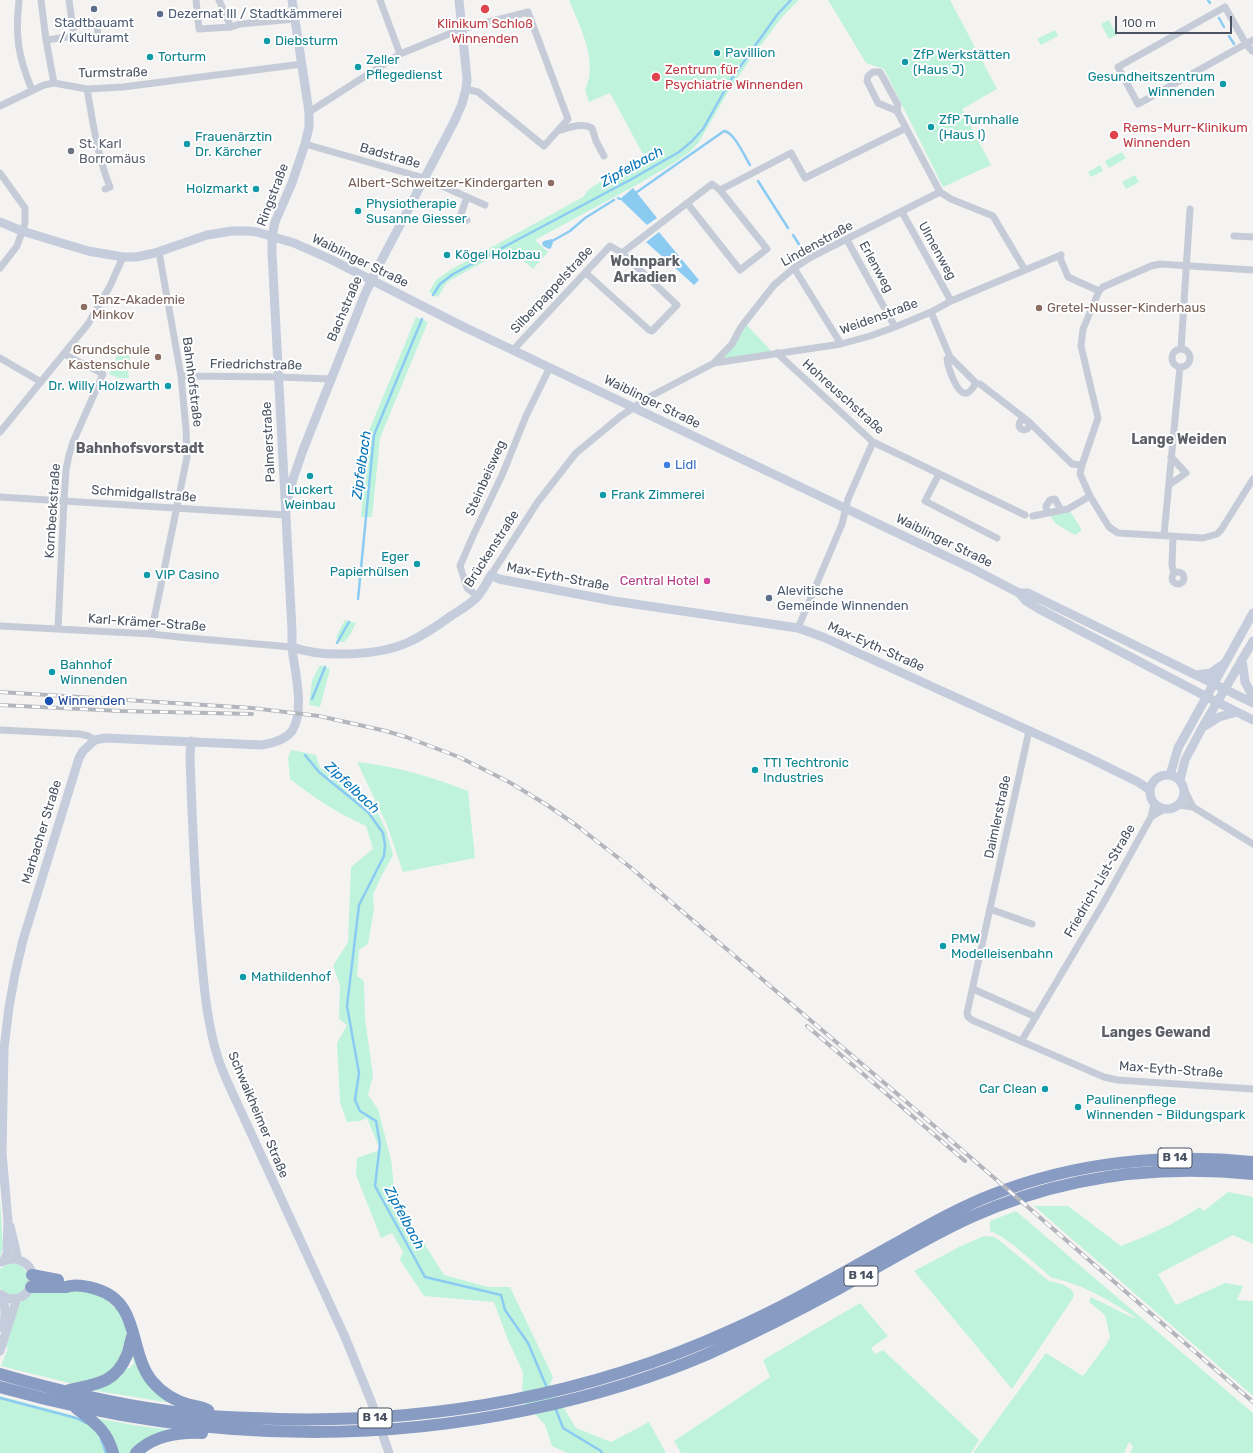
<!DOCTYPE html>
<meta charset="utf-8">
<style>
body{margin:0}
#map{position:relative;width:1253px;height:1453px;overflow:hidden;background:#f5f3f2;font-family:Rubik,sans-serif}
canvas{display:block}
.scale{position:absolute;left:1115px;top:16px;width:117px;height:18px;box-sizing:border-box;border:2px solid #495261;border-top:0;padding-left:5px;font-size:12px;line-height:14px;white-space:nowrap;color:#495261;-webkit-text-stroke:3px #fff;paint-order:stroke}
</style>
<div id="map">
<canvas width="1253" height="1453"></canvas>
<div class="scale">100 m</div>
</div>
<script>
const context = document.querySelector('canvas').getContext('2d');
context.lineJoin = 'round';
function fillPath(path, color) {
  context.fillStyle = color;
  context.fill(path, 'evenodd');
}
function trace(path, color, width, dash) {
  context.strokeStyle = color;
  context.lineWidth = width;
  context.lineCap = dash ? 'butt' : 'round';
  context.setLineDash(dash || []);
  context.stroke(path);
}
function drawText(font, color, halo, rows, align = 'center') {
  context.font = font + ' Rubik,sans-serif';
  context.lineWidth = 4;
  context.setLineDash([]);
  context.textBaseline = 'middle';
  context.strokeStyle = halo;
  context.fillStyle = color;
  for (const [text, x, y, turn = 0] of rows) {
    context.save();
    context.translate(x, y);
    context.rotate((+turn || 0) * Math.PI / 180);
    context.textAlign = isNaN(turn) ? turn : align;
    if (halo) context.strokeText(text, 0, 0);
    context.fillText(text, 0, 0);
    context.restore();
  }
}
fillPath(new Path2D(`
 M569,0h230l-17,17 -35,47 -19,28 -29,50 -8,9 -17,12 -32,19 -107,58 13,12 -15,17 -13,-11h-3l-10,-9 -60,33 -9,15 -9,-5 7,-12 16,-11 131,-72 6,-8 55,-33 -34,-63 -21,9 -4,-12c14,-28 -5,-63 -16,-90z
 M828,0h122l47,89 -35,20 29,56 -48,22 -59,-118 -18,-6z
 M1109,20l8,15 -8,4 -8,-15z
 M1055,30l3,6 -17,9 -4,-6z
 M1122,152l4,6 -17,10 -4,-7z
 M1100,165l3,6 -12,6 -3,-5z
 M1135,175l4,7 -13,7 -4,-7z
 M416,317l12,5 -48,116 -8,79h-11l7,-84z
 M745,323l29,31 -60,9z
 M121,346l12,4 -6,14 2,14h-11l-9,-4z
 M1070,511l12,19 -7,5 -19,-11 -6,-9z
 M345,620l11,3 -6,12 -6,7h-3l-5,-5z
 M320,665l10,4 -10,38 -11,-2 3,-25z
 M291,750l25,5 4,13 22,8 6,-3 15,30 11,2 12,25 7,25 -12,22 -8,18 1,14 -6,35 -9,6 -2,26 7,5 1,37 8,58 -5,19 10,14 13,50 4,38 49,78 44,12h22l43,90 -3,8 26,43 35,14 38,-20 17,31h-99l-15,-7 -7,-21 -23,-25 1,-28 -15,-32 -14,-38 -70,-6 -24,-36 3,-8 -11,-19 -11,5 -25,-63 1,-17 23,-8 -13,-32 -7,3 -13,1 -7,-20 -3,-59 10,-18 -8,-6 1,-34 -7,-19 15,-24 3,-75 22,-18 -7,-23c-27,-12 -52,-28 -76,-47l-2,-21z
 M357,762c38,4 76,15 111,29l7,67 -72,14 -16,-47z
 M1228,1192l25,5v47l-20,-9 -75,39 18,31 49,-22 18,3 -6,14 16,1v95l-219,-190h34l53,40c29,-11 53,-22 79,-39l4,4z
 M0,1199l3,48 -3,10z
 M1016,1211l237,202v40h-123l3,-6 -4,-5 -5,11h-151l73,-100 37,23 23,-31 4,-8 -5,-22 -16,-13 2,-5 38,19 8,3c-23,-17 -57,-36 -85,-41 -16,-13 -44,-41 -62,-47v-10z
 M984,1236l11,1 54,44 13,3 9,5 3,5 -1,4 -61,91 -98,-118 45,-24z
 M9,1263c14,1 18,5 19,19l-7,11c-9,2 -15,2 -21,-5v-19z
 M82,1290l20,6 17,16 7,17 1,7 -3,18 -18,22 -33,8 -72,-18 7,-18 -3,-1 15,-44 11,-9 4,-3z
 M860,1303l28,33 -17,12 4,6 8,-4 96,90 -8,13h-290l-7,-12 96,-64 -7,-17z
 M132,1352l39,51 -80,-13 33,-22h6l4,-5z
 M0,1396l68,18 14,5 16,13 10,21h-108z
 M96,1418l37,7 38,5 -41,23h-15z`), '#c0f3dc');
fillPath(new Path2D(`
 M633,188l24,30 -10,7 -27,-26z
 M659,232l40,48 -5,5 -48,-43z
 M552,239l2,1 -3,8 -2,1 -6,-3 -1,-3 2,-2z`), '#8bcbf2');
trace(new Path2D(`
 M1208,0l2,3
 M1219,18l5,9
 M1229,36l5,8
 M758,181l30,47
 M637,192l87,-61c10,1 21,26 26,34
 M618,198l2,1
 M793,235l9,14
 M554,240l16,-9 15,-13 29,-18
 M433,295l7,-11 13,-10 177,-94 49,-28 12,-10 12,-13 27,-48 47,-66 14,-15
 M358,599l16,-164 48,-116
 M337,643l12,-21
 M312,699l13,-32
 M305,755l14,17 49,40 15,21 2,12 -1,11 -25,49 -12,101 12,67 -4,27 5,11 16,10 4,23 -5,42 50,91 76,18 4,15 23,33 19,45
 M0,1398l76,20 10,5
 M555,1407l8,21 38,23 1,2
 M101,1439l5,14`), '#8bcbf2', 2.5);
trace(new Path2D(`
 M19,0c-4,37 -1,56 13,90
 M41,0l5,40 8,43
 M69,0l5,36
 M196,0l3,29 32,-2 9,-3 55,-5
 M219,0l12,27
 M380,0l20,54
 M46,40l28,-4 24,1 -1,-15h-25
 M1252,51l-6,-7 -21,-37 -107,60 20,37c38,-21 76,-43 115,-64
 M87,89c6,33 10,66 23,98l-5,2
 M0,106l44,-21 10,-2 33,6 36,-2 179,-23
 M897,111l1,-6 -18,-33h-7l-5,4 -1,5 11,22 19,8 43,81 11,7 42,17 32,54
 M309,112l91,-58 61,-25 67,-17 40,107 -24,27 -66,-54 -12,-3
 M558,131c10,-3 24,-9 34,-3l4,13 8,15
 M305,144l119,34 61,27
 M0,173l25,35v15l-8,23 -17,22
 M467,197l-7,20 7,3
 M687,203l53,67 27,-21 -47,-59
 M902,212l49,89
 M1234,236l19,1
 M847,240l48,87
 M1061,260l7,17 31,14
 M794,268l47,76
 M1253,270l-93,-6 -9,2 -48,21 -4,4 -16,38 -2,17 17,72 -16,47 -2,9 10,22 19,31 9,6 85,5 14,-4 4,-4 32,-51
 M586,273l63,57 3,1 25,-26 -55,-52
 M931,312l19,45 26,26c-2,3 -5,9 -9,10 -10,3 -19,-26 -20,-34l3,-2
 M1172 358a9 9 0 1 1 18 0a9 9 0 1 1-18 0Z
 M1181,349l9,-140
 M513,350l97,-104 12,7 90,-69 8,6 71,-37 14,25 101,-50
 M777,353l96,89 152,73
 M0,358l41,24
 M714,363l18,-19 9,-17 33,-42 20,-17 17,-11 129,-65
 M181,376l98,1 51,2
 M980,384l48,37 44,43 10,1
 M1019 425a5 5 0 1 1 10 0a5 5 0 1 1-10 0Z
 M0,432l88,-108 22,-38 13,-29
 M939,474l-14,27 72,37
 M1169,485l17,-12 -15,-16
 M0,497l286,18
 M1047,512l-1,-6 4,-6 5,-1 6,11
 M1033,516l35,-7 22,-13
 M1164,535l16,-168
 M1173,536l-1,29 2,8
 M1172 578a6 6 0 1 1 12 0a6 6 0 1 1-12 0Z
 M491,575l46,-72 39,-50 45,-37 30,-20 63,-33 127,-19 29,-8 25,-9 36,-15 20,-11 110,-46
 M477,596l-10,-8 -7,-22 12,-28 31,-65 23,-57 24,-49
 M0,626l151,8 38,4 103,9
 M798,628l44,-104 6,-25 25,-57
 M58,629l6,-129 2,-30 3,-15 4,-13 30,-68 -39,-20
 M151,634l36,-177 -1,-28 -5,-53 -22,-124
 M0,730l80,4 8,2 7,4
 M1029,731l-62,282 1,4 4,3 132,57 13,3 136,9
 M1185,791l8,16
 M1179,805l14,2 60,37
 M1151,817l13,-8
 M990,909l42,15
 M973,989l63,28
 M1022,1040l82,-138 47,-85 3,-13`), '#c6ccd7', 7);
trace(new Path2D(`
 M0,222l22,9 66,20 35,6h13l19,-4 52,-18 25,-4h17l8,1 37,11 36,16 130,66 513,244 46,24 7,8 13,8 168,88 46,23
 M288,498l5,-19 10,-29 62,-156 13,-27 76,-145 8,-18 4,-15 1,-10 -8,-79
 M1019,593h9l225,110
 M292,647c30,11 87,9 117,-5 15,-7 28,-16 42,-26 9,-6 20,-12 27,-20 5,-6 9,-14 13,-21l8,4 115,22 184,27 25,9 262,119 53,26 12,8
 M1242,659l3,23 8,15
 M1197,675l14,-2 14,-10
 M1205,726l14,-9 18,-5
 M191,741l-1,16c2,58 4,115 9,173 4,43 6,87 19,128 4,12 9,23 14,34l113,245 26,64 18,52
 M1150 792a17 17 0 1 1 34 0a17 17 0 1 1-34 0Z
 M1170,775l8,-27 75,-135
 M1180,780l5,-20 17,-32 51,-87
 M10,1226l8,34
 M4,1260l3,-6 1,-33 -6,-68 2,-105 5,-41 6,-33 8,-34 56,-182 4,-7 12,-11 10,-2 157,7c11,-2 23,-5 30,-14 13,-20 3,-60 0,-82 0,-6 0,-13 0,-19l-20,-377v-17l3,-14 17,-39 13,-39 4,-17v-15l-17,-112
 M0,1294c27,19 47,-25 19,-34 -6,-2 -12,-1 -18,2
 M4,1297l1,17 -1,15
 M0,1351l17,-53`), '#c5ccdc', 9);
trace(new Path2D(`
 M32,1275l26,5
 M31,1287h35c9,-3 20,-1 30,2 45,13 32,62 56,92 10,12 23,20 38,24 6,1 12,2 18,5
 M0,1374c55,16 110,29 167,37 36,6 74,7 111,8 156,4 312,-24 454,-89 56,-25 109,-56 163,-86 32,-18 65,-37 99,-50 82,-32 172,-41 259,-32
 M0,1387c173,49 350,60 527,23 62,-13 123,-31 181,-56 44,-20 88,-42 130,-65 44,-24 87,-51 133,-72 89,-40 185,-53 282,-43
 M69,1390c26,-6 46,-6 58,-35 3,-7 3,-14 6,-21
 M76,1408c18,14 31,22 37,45
 M136,1453c17,-17 43,-21 66,-20`), '#889bc3', 12);
const rail = new Path2D(`
 M0,692l252,16 67,8 67,15 20,6 53,20 50,25 38,23 29,20 54,42 265,225 358,310
 M0,705l121,6 131,3
 M807,1026l158,135`);
trace(rail, '#b4b6bd', 4);
trace(rail, '#fff', 2.5, [8]);
for (const [x, y, r, color] of [
 [94,9,4,"#5c6f8a"],
 [485,9,5,"#e0444e"],
 [160,14,4,"#5c6f8a"],
 [267,41,4,"#0f9aa8"],
 [717,53,4,"#0f9aa8"],
 [150,57,4,"#0f9aa8"],
 [905,62,4,"#0f9aa8"],
 [358,67,4,"#0f9aa8"],
 [656,77,5,"#e0444e"],
 [1223,84,4,"#0f9aa8"],
 [931,127,4,"#0f9aa8"],
 [1114,135,5,"#e0444e"],
 [187,144,4,"#0f9aa8"],
 [71,151,4,"#6b7280"],
 [551,183,4,"#8d6e63"],
 [256,189,4,"#0f9aa8"],
 [358,211,4,"#0f9aa8"],
 [447,255,4,"#0f9aa8"],
 [84,307,4,"#8d6e63"],
 [1039,308,4,"#8d6e63"],
 [158,357,4,"#8d6e63"],
 [168,386,4,"#0f9aa8"],
 [667,465,4,"#3f7fe0"],
 [310,476,4,"#0f9aa8"],
 [603,495,4,"#0f9aa8"],
 [417,564,4,"#0f9aa8"],
 [147,575,4,"#0f9aa8"],
 [707,581,4,"#d1479c"],
 [769,598,4,"#5c6f8a"],
 [52,672,4,"#0f9aa8"],
 [49,701,5,"#1a4fb4"],
 [755,770,4,"#0f9aa8"],
 [943,946,4,"#0f9aa8"],
 [243,977,4,"#0f9aa8"],
 [1045,1089,4,"#0f9aa8"],
 [1078,1107,4,"#0f9aa8"]
]) {
  const dot = new Path2D();
  dot.arc(x, y, r, 0, 2 * Math.PI);
  context.fillStyle = color;
  context.fill(dot);
  trace(dot, '#fff', 1.5);
}
for (const [x, y, w] of [
 [1175,1158,34],
 [861,1276,34],
 [375,1418,34]
]) {
  const box = new Path2D();
  box.roundRect(x - w / 2, y - 10, w, 20, 3);
  context.fillStyle = '#fff';
  context.fill(box);
  trace(box, '#495261', 1);
}
drawText('bold 12px', '#495261', null, [
 ["B 14",1175,1158],
 ["B 14",861,1276],
 ["B 14",375,1418]
]);
drawText('13px', '#4e5e75', '#fff', [
 ["Dezernat III / Stadtkämmerei",168,14],
 ["Stadtbauamt",94,23,"center"],
 ["/ Kulturamt",94,38,"center"],
 ["Alevitische",777,591],
 ["Gemeinde Winnenden",777,606]
], 'left');
drawText('13px', '#be3a42', '#fff', [
 ["Klinikum Schloß",485,24,"center"],
 ["Winnenden",485,39,"center"],
 ["Zentrum für",665,70],
 ["Psychiatrie Winnenden",665,85],
 ["Rems-Murr-Klinikum",1123,128],
 ["Winnenden",1123,143]
], 'left');
drawText('13px', '#0d838f', '#fff', [
 ["Diebsturm",275,41],
 ["Pavillion",725,53],
 ["ZfP Werkstätten",913,55],
 ["(Haus J)",913,70],
 ["Torturm",158,57],
 ["Zeller",366,60],
 ["Pflegedienst",366,75],
 ["Gesundheitszentrum",1215,77,"right"],
 ["Winnenden",1215,92,"right"],
 ["ZfP Turnhalle",939,120],
 ["(Haus I)",939,135],
 ["Frauenärztin",195,137],
 ["Dr. Kärcher",195,152],
 ["Holzmarkt",248,189,"right"],
 ["Physiotherapie",366,204],
 ["Susanne Giesser",366,219],
 ["Kögel Holzbau",455,255],
 ["Dr. Willy Holzwarth",160,386,"right"],
 ["Luckert",310,490,"center"],
 ["Weinbau",310,505,"center"],
 ["Frank Zimmerei",611,495],
 ["Eger",409,557,"right"],
 ["Papierhülsen",409,572,"right"],
 ["VIP Casino",155,575],
 ["Bahnhof",60,665],
 ["Winnenden",60,680],
 ["TTI Techtronic",763,763],
 ["Industries",763,778],
 ["PMW",951,939],
 ["Modelleisenbahn",951,954],
 ["Mathildenhof",251,977],
 ["Car Clean",1037,1089,"right"],
 ["Paulinenpflege",1086,1100],
 ["Winnenden - Bildungspark",1086,1115]
], 'left');
drawText('13px', '#495261', '#fff', [
 ["Turmstraße",113,73,-1],
 ["Badstraße",390,156,16],
 ["Ringstraße",273,195,-69],
 ["Lindenstraße",817,244,-29],
 ["Ulmenweg",937,251,61],
 ["Waiblinger Straße",360,261,26],
 ["Erlenweg",876,267,61],
 ["Silberpappelstraße",552,290,-47],
 ["Bachstraße",345,309,-67],
 ["Weidenstraße",879,317,-20],
 ["Friedrichstraße",256,365,1],
 ["Bahnhofstraße",192,382,83],
 ["Hohreuschstraße",843,397,42],
 ["Waiblinger Straße",652,402,26],
 ["Palmerstraße",269,442,-93],
 ["Steinbeisweg",486,478,-66],
 ["Schmidgallstraße",144,494,4],
 ["Kornbeckstraße",53,511,-86],
 ["Waiblinger Straße",944,541,26],
 ["Brückenstraße",492,549,-57],
 ["Max-Eyth-Straße",558,577,11],
 ["Karl-Krämer-Straße",147,623,4],
 ["Max-Eyth-Straße",876,647,24],
 ["Daimlerstraße",998,817,-78],
 ["Marbacher Straße",42,832,-73],
 ["Friedrich-List-Straße",1100,881,-60],
 ["Max-Eyth-Straße",1171,1070,4],
 ["Schwaikheimer Straße",258,1115,67]
]);
drawText('13px', '#5b616d', '#fff', [
 ["St. Karl",79,144],
 ["Borromäus",79,159]
], 'left');
drawText('13px', '#785e54', '#fff', [
 ["Albert-Schweitzer-Kindergarten",543,183],
 ["Tanz-Akademie",92,300,"left"],
 ["Minkov",92,315,"left"],
 ["Gretel-Nusser-Kinderhaus",1047,308,"left"],
 ["Grundschule",150,350],
 ["Kastenschule",150,365]
], 'right');
drawText('13px', '#366cbe', '#fff', [
 ["Lidl",675,465]
], 'left');
drawText('13px', '#b23c85', '#fff', [
 ["Central Hotel",699,581]
], 'right');
drawText('13px', '#164399', '#fff', [
 ["Winnenden",58,701]
], 'left');
drawText('italic 14px', '#0474b9', '#fff', [
 ["Zipfelbach",632,167,-29],
 ["Zipfelbach",362,465,-82],
 ["Zipfelbach",352,788,43],
 ["Zipfelbach",404,1218,62]
]);
drawText('bold 14px', '#5e6168', '#fff', [
 ["Wohnpark",645,262],
 ["Arkadien",645,278],
 ["Lange Weiden",1179,440],
 ["Bahnhofsvorstadt",140,449],
 ["Langes Gewand",1156,1033]
]);
</script>
